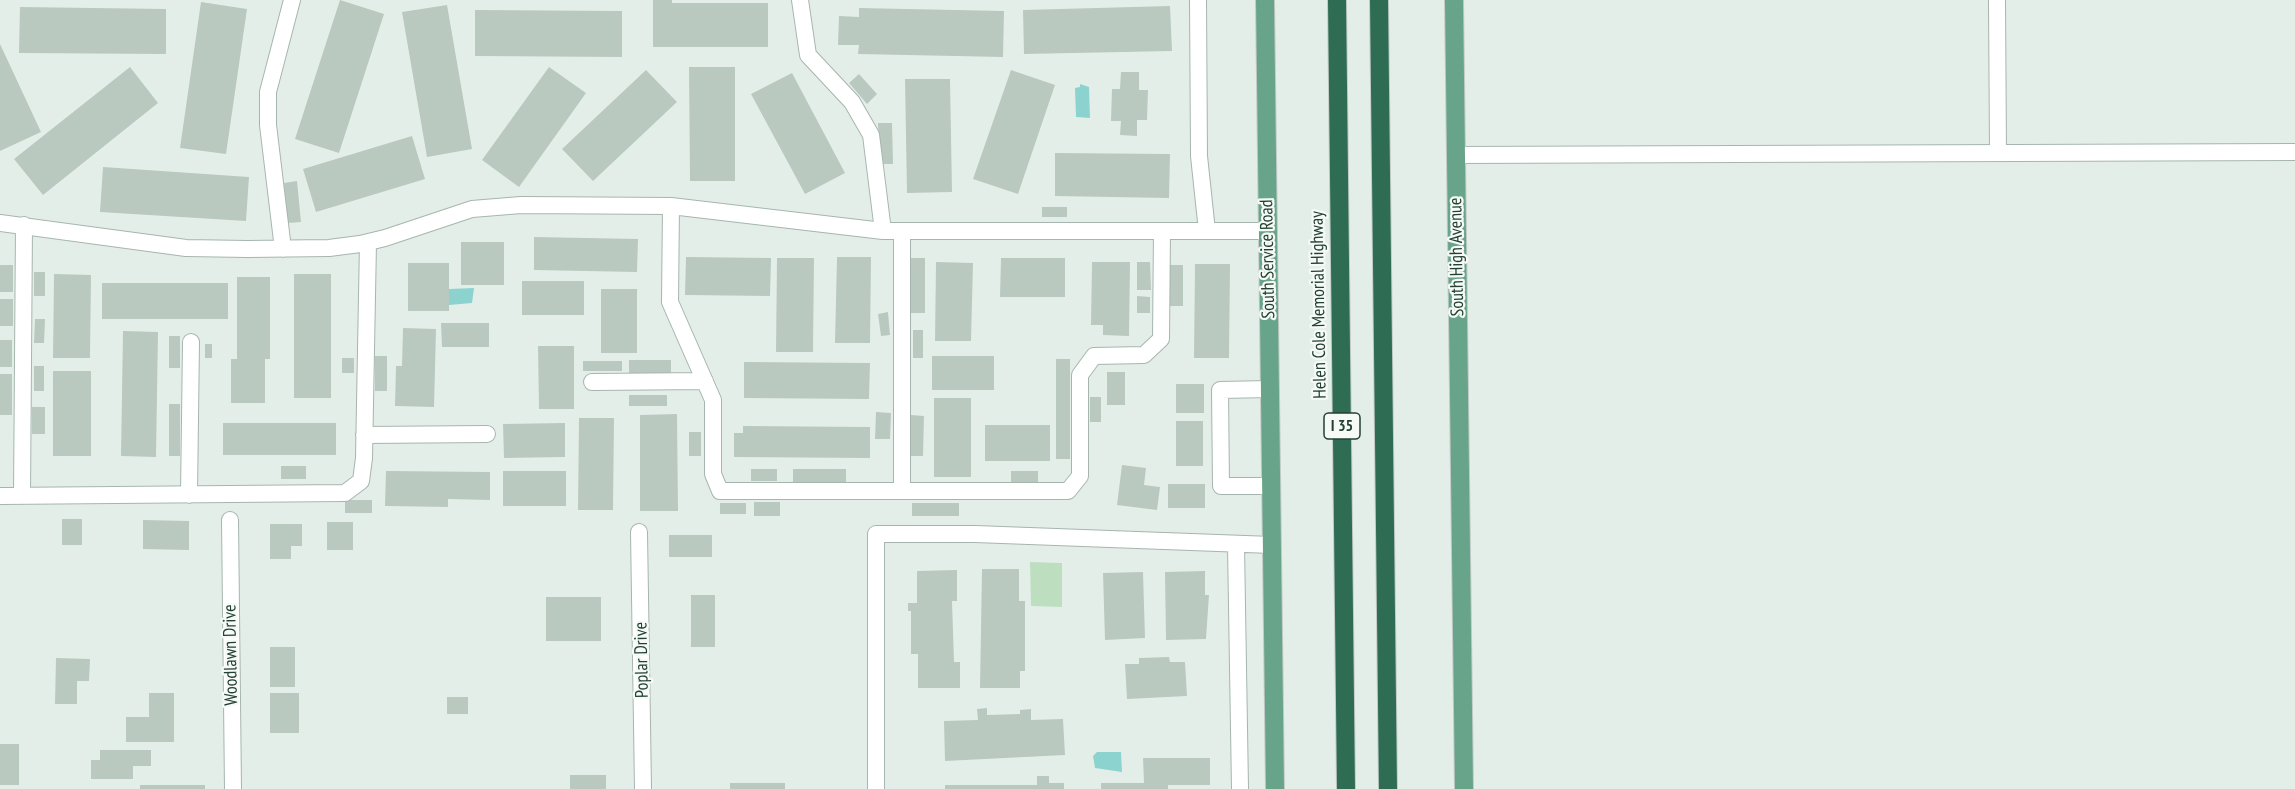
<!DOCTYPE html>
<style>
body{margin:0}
canvas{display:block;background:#e4eee8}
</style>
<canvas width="2295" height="789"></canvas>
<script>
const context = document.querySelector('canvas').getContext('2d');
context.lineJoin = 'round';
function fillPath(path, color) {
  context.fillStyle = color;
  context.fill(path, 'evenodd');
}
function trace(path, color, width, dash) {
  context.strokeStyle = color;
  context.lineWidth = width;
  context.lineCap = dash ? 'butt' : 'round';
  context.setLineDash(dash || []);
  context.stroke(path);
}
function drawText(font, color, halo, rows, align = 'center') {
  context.font = font + ' "PT Sans Narrow",sans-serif';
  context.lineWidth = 4.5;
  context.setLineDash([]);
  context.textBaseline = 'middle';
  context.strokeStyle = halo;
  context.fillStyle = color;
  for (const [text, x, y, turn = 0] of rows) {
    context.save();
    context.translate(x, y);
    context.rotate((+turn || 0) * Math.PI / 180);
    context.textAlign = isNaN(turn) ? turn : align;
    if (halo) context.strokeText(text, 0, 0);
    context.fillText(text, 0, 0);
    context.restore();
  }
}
fillPath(new Path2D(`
 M1030,562l32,1v44l-31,-1z`), '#bddfc0');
fillPath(new Path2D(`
 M1080,84l9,3 1,31 -14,-1 -1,-29 5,-1z
 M474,288l-2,15 -23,2v-16z
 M1097,752h24l1,20 -27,-4 -2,-12z`), '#8cd3d0');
fillPath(new Path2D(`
 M340,0l44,14 -45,139 -44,-14z
 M653,0h19v3h96v44h-115z
 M201,2l46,7 -21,145 -46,-6z
 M447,5l25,144 -45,8 -25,-145z
 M1170,6l2,45 -148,3 -1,-44z
 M20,7l146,2v45l-147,-1z
 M859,8l145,3 -1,46 -145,-3 1,-9h-21l1,-29 20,1z
 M475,10l147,1v46l-147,-1z
 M0,44l41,88 -41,19z
 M130,67l28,36 -115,92 -29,-36z
 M549,67l37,26 -67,94 -37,-27z
 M689,67h46v114h-45z
 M646,70l31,32 -84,79 -31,-32z
 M1011,70l44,15 -37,109 -45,-15z
 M1121,72h18v18h9l-1,30h-10v16l-17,-1 1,-14h-10l1,-32h8z
 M792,73l53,100 -40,21 -54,-100z
 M859,74l18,20 -10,10 -18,-21z
 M905,79h45l2,113 -45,1z
 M878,123h14l1,41h-13z
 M412,136l13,43 -109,33 -13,-43z
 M1055,153l115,1 -1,44 -114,-2z
 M103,167l146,10 -3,44 -146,-9z
 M297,181l4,41 -13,1 -4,-40z
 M1042,207h25v10h-25z
 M534,237l104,2 -1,33 -103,-2z
 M461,242h43v43h-43z
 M686,257l85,1 -1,38 -85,-1z
 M837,257h34l-1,86h-35z
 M777,258h37l-1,94h-37z
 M911,258h14v55h-15z
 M1001,258h64v39h-65z
 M936,262l37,1 -2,78h-36z
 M1092,262h38l-1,74 -26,-1v-10h-12z
 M1137,262h13l1,28h-14z
 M408,263h41v48h-41z
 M1195,264h35l-1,94h-35z
 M0,265h13v27h-13z
 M1170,265h13v41h-13z
 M34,272h11v24h-11z
 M54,274l37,1 -1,83h-37z
 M294,274h37v124h-37z
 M237,277h33v82h-5v44h-34v-44h6z
 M522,281h62v34h-62z
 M102,283h126v36h-126z
 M601,289h36v64h-36z
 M1137,296l13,1v16h-13z
 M0,299h13v27h-13z
 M888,312l2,23 -9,1 -3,-22z
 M35,319h10l-1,24h-10z
 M441,323h48v24h-47z
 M403,328l33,1 -2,78 -39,-1 1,-40h6z
 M913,330h10v28h-10z
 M123,331l35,1 -2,125 -35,-1z
 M169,336h11v32h-11z
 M0,340h12v27h-12z
 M205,344h7v14h-7z
 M538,346h36v63h-35z
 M375,356h12v35h-12z
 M932,356h62v34h-62z
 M342,358h12v15h-12z
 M1056,359h14v100h-14z
 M629,360h42v13h-42z
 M583,361h39v10h-39z
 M744,362l126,1 -1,36 -125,-1z
 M34,366h10v25h-10z
 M53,371h38v85h-38z
 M1107,372h18v33h-18z
 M0,374h12v41h-12z
 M1176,384h28v29h-28z
 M629,395h38v11h-38z
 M1090,397h11v25h-11z
 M934,398h37v79h-37z
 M169,404h11v52h-11z
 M32,407h13v27h-13z
 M876,412l15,1 -1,26h-15z
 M677,414l1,97h-38v-96z
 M911,415l13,1 -1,40h-14z
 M579,418h35l-1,92h-35z
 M1176,421h27v45h-27z
 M223,423h113v32h-113z
 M565,423v34l-61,1 -1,-34z
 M985,425h65v36h-65z
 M743,426l127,1v31l-136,-1v-24h9z
 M689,432h12v24h-12z
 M1122,465l24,3 -2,17 16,2 -3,23 -40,-5z
 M281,466h25v13h-25z
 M751,469h26v12h-26z
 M793,469h53v13h-53z
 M386,471l104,1v28l-42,-1v8l-63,-1z
 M503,471h63v35h-63z
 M1011,471h27v11h-27z
 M1168,484h37v24h-37z
 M345,500h27v13h-27z
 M754,502h26v14h-26z
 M720,503h26v11h-26z
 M912,503h47v13h-47z
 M62,519h20v26h-20z
 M143,520l46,1v29l-46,-1z
 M327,522h26v28h-26z
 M270,524h32v22h-11v13h-21z
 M669,535h43v22h-43z
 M982,569h37v32h6v70h-5v17h-40z
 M957,570v31h-5l2,61h6v26h-42v-34h-7v-43h-3v-8h9v-32z
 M1205,571v24h4l-3,44 -40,1 -1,-68z
 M1143,572l2,66 -40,2 -2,-67z
 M691,595h24v52h-24z
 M546,597h55v44h-55z
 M270,647h25v40h-25z
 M1169,657l1,5h15l2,34 -60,3 -2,-35h14v-6z
 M56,658l34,1 -1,22h-12v23h-22z
 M149,693h25v49h-48v-25h23z
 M270,693h29v40h-29z
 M447,697h21v17h-21z
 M987,708v7l33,-1v-4l11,-1v11l32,-1 2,36 -120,6 -1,-40 34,-1 -1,-11z
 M0,744h19v41h-19z
 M100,750h51v16h-18v13h-42v-19h9z
 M1143,758h67v27h-42v4h-67v-6h43z
 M570,775h36v14h-36z
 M1037,776h12v7h15v6h-119v-4h92z
 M730,783h55v6h-55z
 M140,785h65v4h-65z`), '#b9c9c0');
const minor = new Path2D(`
 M800,0l8,55 44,47 19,33 12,96
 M1198,0l1,156 8,75
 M1997,0l1,153
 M1456,155l839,-3
 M671,206l-1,96 43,98v74l7,17h348l12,-15v-101l14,-19 50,-1 17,-16 1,-108
 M0,223l186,25 61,1 82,-1 31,-4 25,-6 87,-29 49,-4 150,1 212,25h385
 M283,249l-15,-124v-33l24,-92
 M592,382l113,-1
 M1270,389l-50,1 1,96h50
 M364,435l123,-1
 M902,491v-260
 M189,495l2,-153
 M0,496l345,-3 16,-12 3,-23 4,-216
 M22,496l2,-271
 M230,520l3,269
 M639,532l4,257
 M1236,545l4,244
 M876,789v-255h99l297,11`);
const major = new Path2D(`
 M1265,0l10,789
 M1454,0l10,789`);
const highway = new Path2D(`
 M1337,0l9,789
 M1379,0l9,789`);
trace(minor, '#a6b6ae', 18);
trace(major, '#c1cac6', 20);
trace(highway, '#c1cac6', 20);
trace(minor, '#fff', 16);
trace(major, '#68a489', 18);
trace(highway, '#2e6c54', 18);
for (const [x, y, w] of [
 [1342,426,36]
]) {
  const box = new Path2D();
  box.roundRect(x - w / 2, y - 13, w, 26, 4.5);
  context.fillStyle = '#f5faf6';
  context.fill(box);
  trace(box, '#234033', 1.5);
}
drawText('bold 16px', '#234033', null, [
 ["I 35",1342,426]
]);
drawText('18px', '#234033', '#f5faf6', [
 ["South High Avenue",1457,257,-91],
 ["South Service Road",1268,259,-91],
 ["Helen Cole Memorial Highway",1319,305,-91],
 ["Woodlawn Drive",231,655,-91],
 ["Poplar Drive",642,660,-91]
]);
</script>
